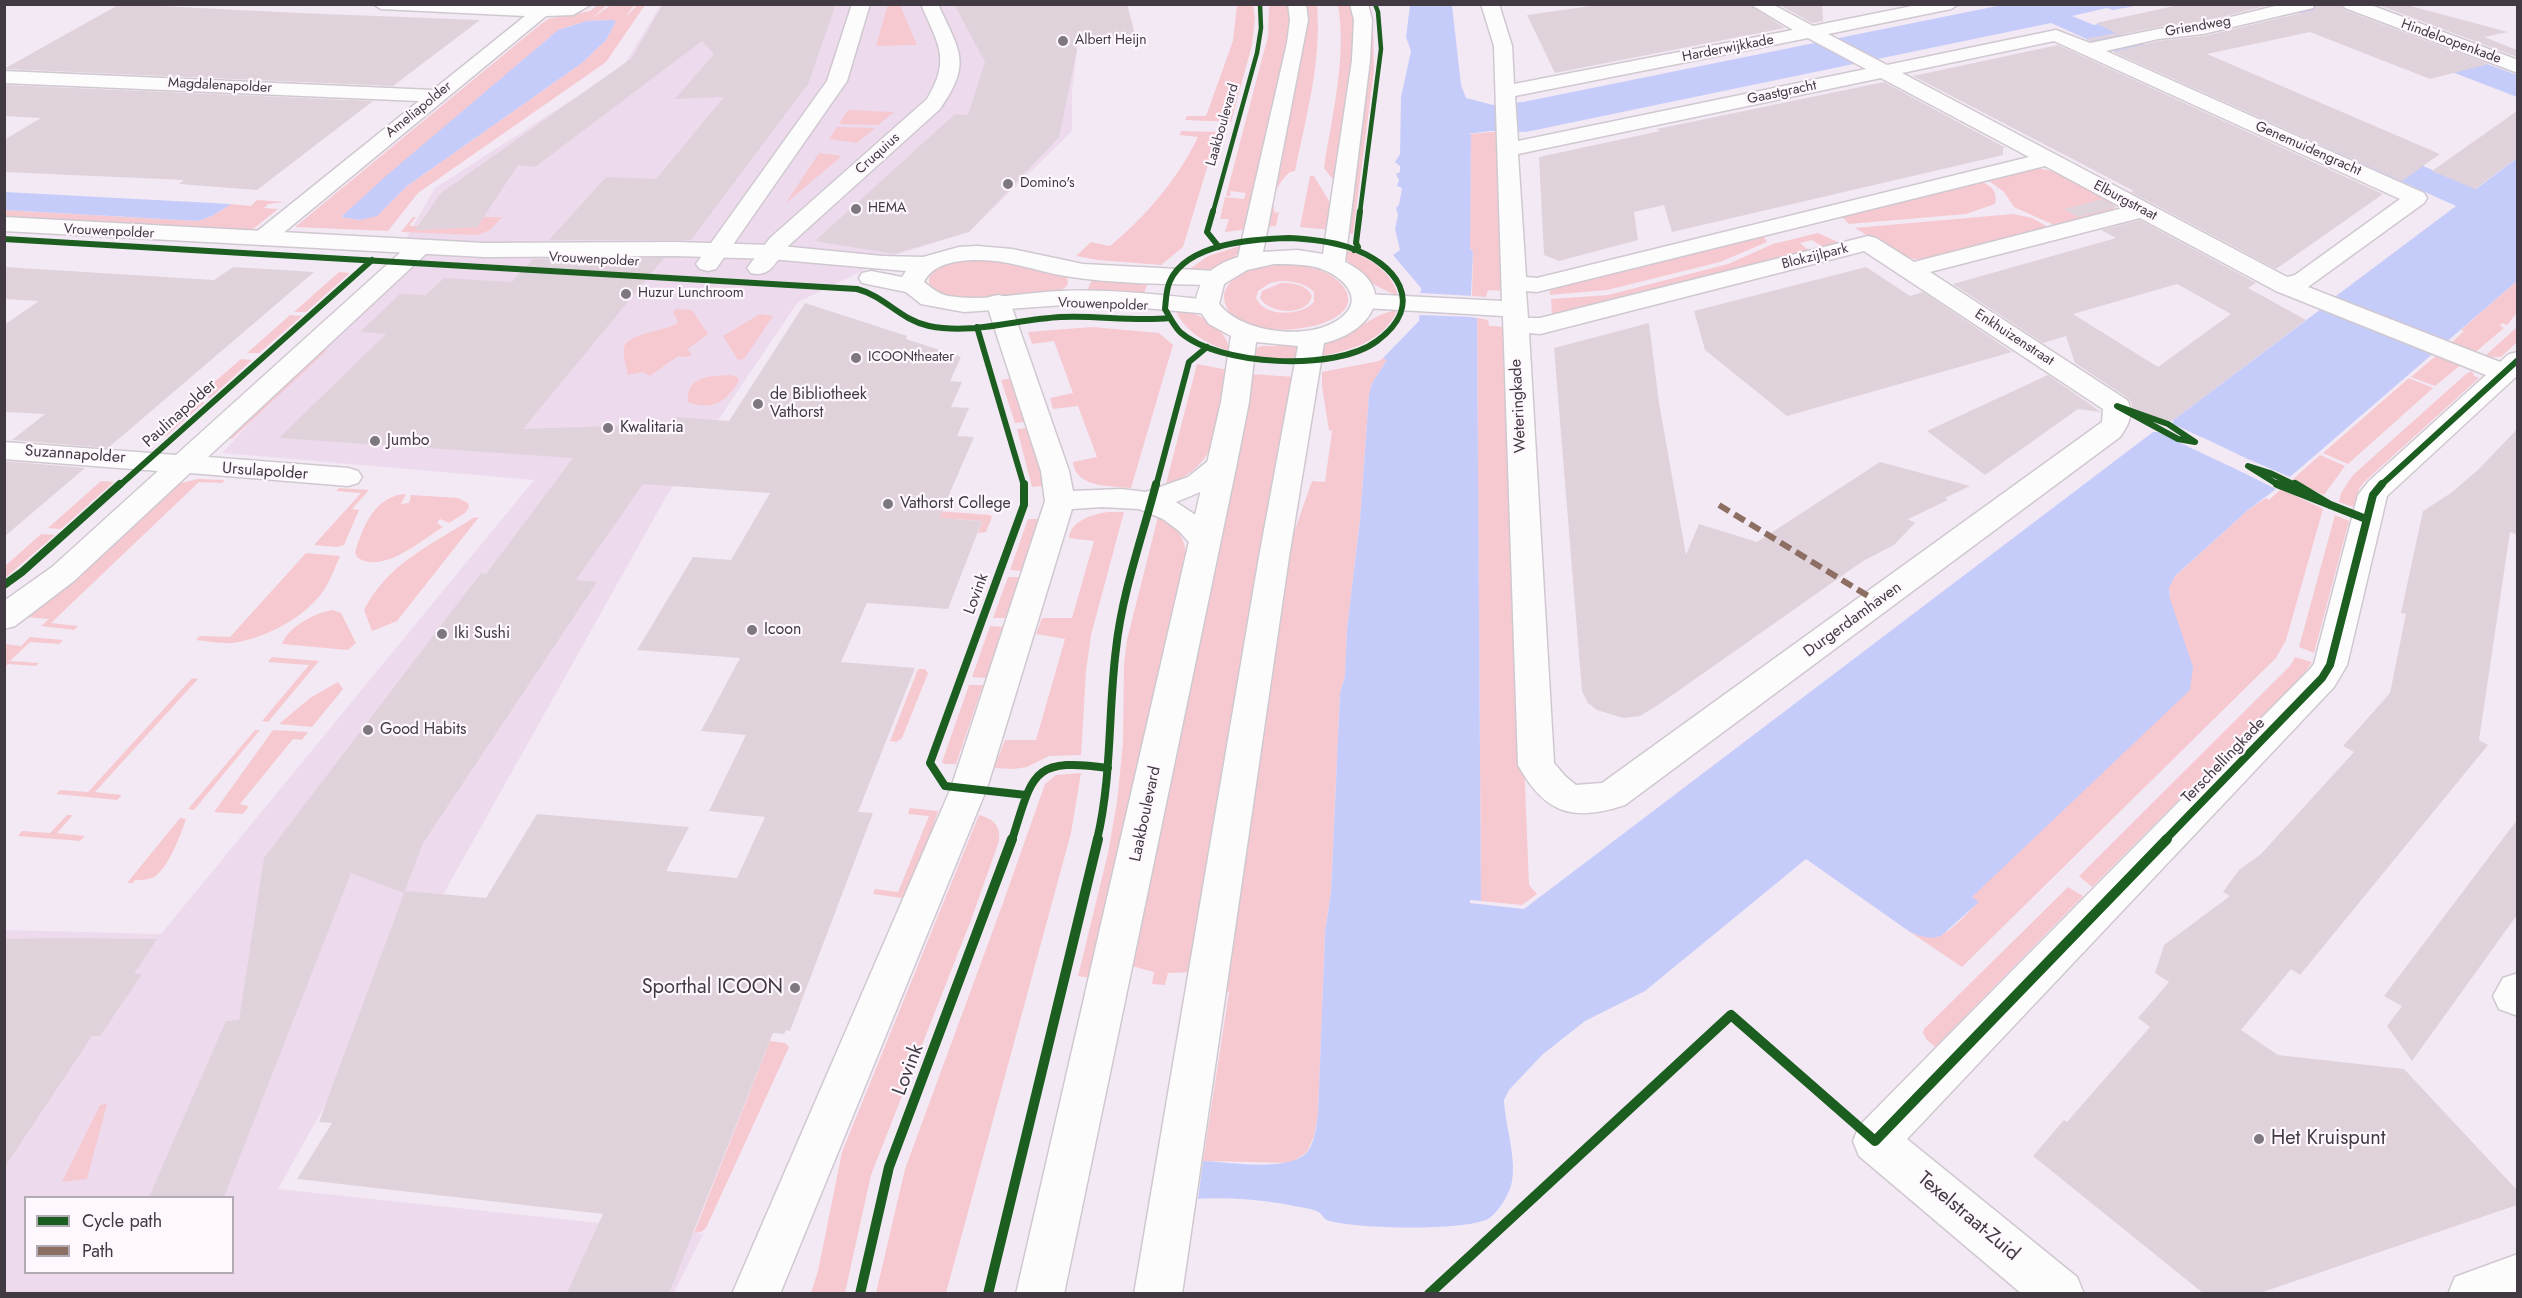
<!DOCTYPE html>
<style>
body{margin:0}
#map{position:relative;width:2522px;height:1298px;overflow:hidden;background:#f3e9f4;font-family:Jost,sans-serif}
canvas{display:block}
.frame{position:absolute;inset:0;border:6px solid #413a42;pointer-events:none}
.legend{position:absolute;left:24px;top:1196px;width:210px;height:78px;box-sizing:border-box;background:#fef7fe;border:2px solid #b2abb3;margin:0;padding:8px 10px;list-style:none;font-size:18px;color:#413a42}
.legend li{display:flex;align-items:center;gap:12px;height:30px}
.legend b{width:30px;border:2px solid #b2abb3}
</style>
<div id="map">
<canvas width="2522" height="1298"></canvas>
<div class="frame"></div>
<ul class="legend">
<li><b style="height:8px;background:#1b5e20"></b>Cycle path</li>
<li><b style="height:8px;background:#8d6e63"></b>Path</li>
</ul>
</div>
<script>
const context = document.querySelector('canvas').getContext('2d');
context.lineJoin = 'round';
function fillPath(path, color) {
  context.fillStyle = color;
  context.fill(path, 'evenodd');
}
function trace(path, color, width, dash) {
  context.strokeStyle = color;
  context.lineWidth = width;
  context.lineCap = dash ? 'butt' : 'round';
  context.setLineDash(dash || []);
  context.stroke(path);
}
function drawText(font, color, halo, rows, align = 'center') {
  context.font = font + ' Jost,sans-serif';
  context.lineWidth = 4.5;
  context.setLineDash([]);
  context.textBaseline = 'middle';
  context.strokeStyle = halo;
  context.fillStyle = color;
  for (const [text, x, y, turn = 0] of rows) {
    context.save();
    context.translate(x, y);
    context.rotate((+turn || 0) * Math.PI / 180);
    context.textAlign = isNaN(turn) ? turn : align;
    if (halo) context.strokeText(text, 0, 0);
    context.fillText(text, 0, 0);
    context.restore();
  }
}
fillPath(new Path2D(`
 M661,5h466l6,27 -4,3 -51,8 -6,47v41l-103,101 -74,23 -97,47 -132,195 -388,692 425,45 -29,59 -669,1v-364l156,4 373,-454 -312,-27 160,-173 53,-92 188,-121zM26,1198h206v74h-206z`), '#eddbed');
fillPath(new Path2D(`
 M888,4l12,1 17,40 -41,1z
 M598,5h9l-15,13 19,-13h23l-9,13 12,-13h8l-39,57 -188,131 -30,38 -93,-4 241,-199 12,-9 42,-8zM611,20l3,5 -8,15 -24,23 -175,123 -25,25 -22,9 -19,-3 217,-187 29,-9z
 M1237,5h16l2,13 -3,27 -21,77 -46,-2 2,-4h19l27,-75z
 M1269,5h22l2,15 -44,209 -24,3 4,-13h-9l5,-22 19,2 2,-6 -16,-2 1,5h-5l42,-160z
 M1304,5h13c5,55 -11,112 -22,166l-5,1c-12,11 -20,25 -15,41l4,-1 -3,14 -11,1 35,-161z
 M1338,5h15c7,59 -8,117 -19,176l-10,-13c8,-54 23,-110 14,-163z
 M1365,5h5l3,13 1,52 -21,164 -7,-1z
 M848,110l46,2 -16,13 -39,-1z
 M837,127l38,1 -18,15 -28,-4z
 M1181,131l37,1 -35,115 -22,18 -63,-5 -22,-4 15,-14 19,4c36,-30 68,-67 88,-109l-18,-2z
 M1491,132h9l6,159 -18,-1 -2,7 -14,-1 1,-44 -3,-5 1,-113z
 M819,153l23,3 -57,48z
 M2037,168l20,4 55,30 2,6 -3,3 -57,14 -40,-18 -10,-15 -15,-11z
 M1310,176h4l19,32 -2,22 -31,-3z
 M1982,182c10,4 16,11 13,22l-29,10 -117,10 -7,-7 4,-3z
 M257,200l28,2 -17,2 -4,4 14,1 -25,20 -15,2 -233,-13 -1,-8 194,11 14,-5 19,-12 20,2z
 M2013,214l19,4 16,9 -127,33 -19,-3 -47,-29z
 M413,217h3l-7,9h9l-2,4 61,-3 7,-10h18l-12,13 -13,5 -76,-3z
 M1818,233l22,10 -23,5 4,-2 -9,-6 -12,3 8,7h6l-262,66 -1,-17 57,-4 120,-31 45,-20z
 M1763,236l4,6 -47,20 -113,28 -57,5v-6z
 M1246,244c-14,21 -37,27 -62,29l24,-17z
 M1344,249c23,8 47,21 54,46 -17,-4 -55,-27 -54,-46z
 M999,259l64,15 4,3 1,7c-3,4 -6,6 -11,7 -22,6 -81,8 -103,5 -10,-1 -18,-4 -25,-11v-8c17,-20 46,-17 70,-18z
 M1286,265c19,0 42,4 55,19 43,47 -120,69 -117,10 7,-25 40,-28 62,-29zM1280,281c13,0 25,2 34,11v10c-13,14 -49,16 -58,-4l2,-7 12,-8z
 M339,272l11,1 -44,39h-12z
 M1093,278l56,1 -6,17 -56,-5z
 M2517,281v32l-10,12 -5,-2 -2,3 4,2 -32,27 -24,-9 16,-15 -3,-1z
 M1281,283c12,0 25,1 31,13 -5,21 -43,18 -52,2l2,-7z
 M1174,307c20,5 54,19 55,44 -24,-8 -46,-20 -55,-44z
 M676,309l16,1 16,24 -23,17 3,-1 4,5 -4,2 -10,-1 -28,20 -7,-4 -15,3c-1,-7 -6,-21 -4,-28 5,-14 40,-16 52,-23l2,-2 -5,-10z
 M1397,310c-12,32 -51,42 -82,47 7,-15 21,-18 35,-25 18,-9 26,-18 47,-22z
 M760,314l13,2 -29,43 -6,1 -15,-24z
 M290,315l12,1 -43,37h-12z
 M1477,318l11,2 1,6 18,1 22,558 8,9 -15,11 -41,-4z
 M1092,327l67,6 14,12 -42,143c-19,-2 -56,0 -58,-26l24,-5 -19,-51 -25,3 -3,-11 23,-5 -19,-52 -22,3 -4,-12z
 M2517,327v15l-16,15h-14v-3z
 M1261,346h39l-2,13 -45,-2 2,-8z
 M325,347l2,2 -2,3 -93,87h-6z
 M2438,354l24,10 -27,22 -24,-9z
 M1383,358l4,2 -15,23 -3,11 -9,126 -13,109 -2,47 -5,17 -9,199 -6,40 -7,183 -4,21 -7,16 -16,11 -88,-2 26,-169 -5,-1 61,-433 27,-77 13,1 7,-51 -3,-1 -7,-43v-15l57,-11z
 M241,359l11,1 -42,38 -13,-1z
 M1197,364l31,6c-8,47 -7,98 -62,114z
 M2472,371l2,5 5,2 -115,104 -5,7 -6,18 -14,-5 2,-9 12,-18 113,-101z
 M1250,374l45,3 -101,595 -26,1 -3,12 -13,-1 2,-12 -26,-7z
 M731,375l6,2 2,4c-12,20 -27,31 -51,21 -2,-27 23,-26 43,-27z
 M1012,378l13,44 -10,1 -14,-43z
 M2409,378l24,10 -85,76 -25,-11z
 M192,401l13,1 -40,35 -13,-1z
 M1027,428l15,47 1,11 -11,1 -15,-58z
 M2320,455l25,11 -21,29 -32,-15z
 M198,479l27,1 -3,3 -23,-1 -148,141 27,3 -4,4 -33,-4 8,-7 -24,-2 147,-128 9,-6z
 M101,481l13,1 -53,47 -13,-1z
 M339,488l30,2 -17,19 7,1 -15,35 -7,2 -23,-2 47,-52 -25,-2z
 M2281,489l42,20 -37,131 -10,18 -314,309 -52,-35c33,15 46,-9 68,-29l-6,-6 198,-298 -1,-11 3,-9 76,-69 18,-12 3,2z
 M406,494l-5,10 8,-1 2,-8 47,3 10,5 1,4 -4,6 -16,10 -9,-4 -3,4 6,4c-22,13 -58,47 -85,31l-3,-5c7,-25 20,-58 51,-59z
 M924,510l66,5 2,2 -6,15 -8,1 4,-12 -61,-4z
 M1108,512h16l-33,123 -5,36 -5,84 -32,1 -22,11 -13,2 -20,-1 11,-28h31l29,-101 -29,-5 6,-16h30l22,-77 -25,-3c1,-17 24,-24 39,-26z
 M2335,515l14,6 -35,132 -15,-6z
 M479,517l-82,104 -25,10 -8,-21c24,-47 66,-64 109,-92z
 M1158,517c22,10 28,23 29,47l-96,414 -13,-2 30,-123 9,-51 6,-59 1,-79 3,-24z
 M1028,519h11l-17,52 -12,-1z
 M41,534l14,1 -50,43v-12z
 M306,553l34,3c-5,11 -9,23 -16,34 -19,28 -59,48 -91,53 -11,1 -26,-2 -37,-3l4,-4 30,1z
 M1008,577h12l-15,41h-12z
 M332,610l9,3 15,30 -8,7 -66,-6c6,-17 33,-31 50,-34z
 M990,626l13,1 -17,51 -14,-1z
 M30,637l33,3 -4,4 -29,-2 -20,19 29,2 -3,3 -28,-2 -3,3v-23l16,2z
 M272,657l47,4 -51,61 -6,-1 47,-56 -41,-3z
 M2295,657l17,5 -8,12 -212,213 -13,-11 211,-210z
 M918,669h7l3,4 -26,65 -6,4 -6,-1z
 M192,678l6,1 -103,113 27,3 -5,5 -61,-6 4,-4 28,2z
 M338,682l5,7 -31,38 -33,-3 31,-26z
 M969,685h14l-27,79h-12l-2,-2z
 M255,730h5l-66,80 -6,-1z
 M273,730l35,2 -6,8 -9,-1 -53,65 9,2 -6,8 -29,-2z
 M1081,773l-10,60 -125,460h-70l29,-124 98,-266 42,-119 11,-9z
 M910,808l28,3 -7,22 -29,65 -29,-4 2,-5 23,3 31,-76 -21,-2z
 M67,815h6l-16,18 28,3 -5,5 -62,-5 4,-5 28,2z
 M979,815c14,4 22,10 20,26l-28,79 -100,255 -26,118h-34l7,-22 24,-119z
 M180,818l6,1c-5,15 -18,50 -32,58 -6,3 -12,3 -19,3l-2,3h-6z
 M2068,887l15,9 -148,151 -8,-7 -4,-7 1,-4z
 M770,1041l15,2 4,4 -83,181 -5,4 -7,1z
 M107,1104l-20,75 -25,3 38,-77z`), '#f6c9d1');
fillPath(new Path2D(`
 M1410,5h42l9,80 5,13 27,7 30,-3 479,-97h139l-28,5 -6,-2 -35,8 22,9 4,-1 378,165 41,-31v123l-227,196 -40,-17 -12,10 38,19 -28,21 -73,66 -6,12 1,11 23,68 -3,23 -218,207 7,5 -38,34 -9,2 -12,-2 -10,-4 -104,-73 -161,132 -60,30 -43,34 -33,35 -5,10c1,25 14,62 7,86 -4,11 -13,27 -23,33 -23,12 -131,10 -158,2 -6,-1 -6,-4 -10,-8 -7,-5 -23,-6 -31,-8 -26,-5 -65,-8 -91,-6l5,-38c26,1 88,12 105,-10 7,-10 8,-25 10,-36l7,-183 6,-40 9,-199 5,-17 2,-47 13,-109 9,-126 3,-11 15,-23 -4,-2 36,-37 2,-33 -28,-33 7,-5 -5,-21 3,-14 -2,-7 3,-3 3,-17 -5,-2 2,-6 -3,-6 4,-2v-6l-5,-4 5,-8 1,-57 10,-46 -5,-14zM2051,23l405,183 -124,93 -8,10h-3l-148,111v4l32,15 -12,10 -35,-17h-5l-629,477 -54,-6v-3l11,1 -4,-583 -7,-1 3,-65 -3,-4 1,-114h-4l24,-3 35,1z
 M2278,5h51l188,70v22z
 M611,20l5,1 -10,19 -24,23 -175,123 -30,30 -17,4 -19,-3 45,-41 172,-146 29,-9z
 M4,192h1l226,12 -19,12 -14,5 -193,-11z`), '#c6ccfa');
fillPath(new Path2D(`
 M1421,293l52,3 1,21 -55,-2z
 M2201,437l5,2 48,23 -12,10 -53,-25z`), '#f3e9f4');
fillPath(new Path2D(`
 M120,4l179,9 181,7 -87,66 -389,-17z
 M663,4h173l-28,80 -117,156h-142l57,-63 50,2 68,-82 -49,2 39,-45 -12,-13 -167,126 -17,-2 -41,62 -62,3 26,-37 191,-135z
 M954,4h173l8,30 -56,8 -1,4 -4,1 3,3 -18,87 -90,95 -75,22 -79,-13 140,-127 13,1 17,-53z
 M1605,4h143l37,24 -230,45 -28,-58z
 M1778,4h44l1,17 -11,2z
 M2183,4h89l-69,18 -45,5 -68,14 -4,-2 30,-6 -20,-10z
 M2317,4h24l3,6 144,54 -58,15 -120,-47 -103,22 233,100 -38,27 -289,-129 45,-11 46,-5 110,-26z
 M2376,4h27l105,28 -24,5 33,13v7z
 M2058,45l325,149 -107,75 -145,-77 3,-1 -221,-115z
 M1884,82l122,66h-3v7l-331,77 -8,-27 -30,7 4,28 -79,21 -15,-6 -5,-98 121,-26 -3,-2z
 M4,85l369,16 -116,89 -78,-6 5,-4 -180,-8v-32l37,-22 -37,-2z
 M2517,111v47l-42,31 -43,-18z
 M2102,199l15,8 -39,10 -14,-8z
 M2140,220l116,63 -8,5 58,32 -134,101 -40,-5v-12l-4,-6 -53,-35 -9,-27 -23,7 -90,-59 163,-46 -15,-8zM2177,284l54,30 -73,53 -85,-53z
 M664,258l-141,171 146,-5 5,-7 55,4 76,-118 102,33 -1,3 55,18 -11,24 12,1 -11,25 18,1 -12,28 17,1 -35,81 43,3 -34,88 -81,-6 -26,59 74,6 -57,144 15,1 -83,218 -4,-1 -2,4 -11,-1 -104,260h-102l36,-79 -306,-35 35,-56 -13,-1 86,-231 81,7 51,-84 152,13 -23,44 71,7 28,-61 -56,-6 37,-76 -45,-4 39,-73 -103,-8 56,-93 38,3 39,-67 -127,-9 -67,96 21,2 -174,261 -19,50 -53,-20 -127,324h-75l77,-176 13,-1 25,-162 217,-285 5,1 87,-116 -294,-20 107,-104 -26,-2 40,-38 26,1 18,-17 68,4 21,-23z
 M4,267l210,13 19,-13 81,5 -206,176 -96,-8 33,-26 -41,-2v-87l35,-24 -35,-2z
 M1866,267l44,29 13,-4 89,60 -225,64 -82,-66 -11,-39z
 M1649,323l10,80 27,152 13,-31 58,18 123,-80 90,24 -25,12 3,2 -40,19 7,4 -21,22 -31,16 -202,142 -21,13 -17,2 -26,-8 -9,-7 -6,-12 -28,-343z
 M2048,375l53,37 -23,-3 -93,66 -58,-44z
 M2517,429v106l-7,-3 -31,208 9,5 -188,230 -9,-6 -50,61 37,25 126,14 113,121v15l-257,88h-57l-170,-137 31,-36 3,2 83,-95 -12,-9 31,-36 -14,-9 9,-28 66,-49 -7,-4 16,-22 22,-16 93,-102 -11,-6 47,-53 16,-79 -5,-1 22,-102 28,-18 28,-24z
 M4,461l81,7 -81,69z
 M2517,820v95l-105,146 -25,-35 15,-20 -18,-10z
 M58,938l99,1 -23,35h8l-42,62h-8l-88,132v-229z`), '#e0d2db');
const minor = new Path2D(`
 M373,4h219l-19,11 -27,1 -275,227 -8,2 -8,-2 -4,-5 4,-5 164,-132 -415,-18v-12l429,19 92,-74 -144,-7z
 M852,4h18l-23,77 -131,188 -8,2 -8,-2 -4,-5 131,-183z
 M921,4h17c21,47 35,58 2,105l-154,139c-10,14 -16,30 -35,25l-4,-5 23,-30 157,-139c25,-41 10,-56 -6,-95z
 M1481,4h18l13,42 2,38 279,-54 -43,-26h22l41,22 109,-22h37l-8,5 -123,25 59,31 169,-35 34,13 68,-14 45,-5 80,-20h32l-2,4 -110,26 -45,5 -52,12 318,142 3,5 -3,5 -116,84 192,75 9,-8 9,-2v23l-131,121 -40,169 -13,22 -427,452 170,138 7,17h-62l-163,-138 -6,-15 6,-15 451,-457 4,-5 44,-169 11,-14 117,-106 -210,-84 -136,-73 -210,54 197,128c8,13 1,26 -7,37l-495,368c-52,17 -80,9 -107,-40l-15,-449 -138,-8 -9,-2 -3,-5 3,-5 9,-2 137,7 -8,-255zM1808,38l58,31 -348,72 -3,-45zM2054,41l346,158 -105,76 -8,2 -385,-204zM1881,78l148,79 -492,121 -11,-1 -8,-123zM2045,166l78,42 -209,54 -38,-24 -8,-2 -328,82h-12l-2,-27 11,1zM1864,251l239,158 -1,13 -500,361 -26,2 -11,-9 -11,-13 -25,-430 11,1z
 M2343,4h25l150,56v13l-173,-65z
 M420,240l8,2 4,5 -4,5 -220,205 140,11 10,3 4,6 -4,6 -10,3 -158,-13 -116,108 -59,45 -11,3v-28l48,-34 106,-96 -154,-12v-17l172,13 236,-213z
 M998,295l9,2 3,5 59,169 4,20 48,-2 25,3 42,-15 25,-20 10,-3 10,3 4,6c-14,21 -38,30 -61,39l24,16 20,23 -4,7 -11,3 -11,-3 -15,-17 -16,-12 -24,-10 -37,-2 -30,2 -85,279 -207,506h-48l219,-506 94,-287 -4,-30 -55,-169 3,-5z
 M2518,973v43l-19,-7 -6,-13 10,-18z
 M2518,1254v40h-70l7,-17z`);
const tertiary = new Path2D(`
 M4,217l480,26 192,-1 95,3 111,11 41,1 36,-10 18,-1 35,3 71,15 133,7 9,2 3,5 -3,5 -9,2c-50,-1 -101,-1 -151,-9 -29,-5 -59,-17 -89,-16 -19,0 -44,4 -52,22 8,6 14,12 24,14 37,6 77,-4 114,-5 49,-2 98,4 147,9l9,2 3,5 -3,5 -9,2 -86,-8 -59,-1 -100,7 -43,-8 -15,-12 -44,-9 -3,-5 3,-5 9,-2 31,6 4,-6 -135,-12 -95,-3 -192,1 -480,-26z`);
const secondary = new Path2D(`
 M1288,4h18l2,16 -45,232 34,-2 26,4 29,-194 2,-40 -4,-16h18l4,16 -2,40 -25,202c56,27 25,71 -21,81l-35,214 -107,737h-48l125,-737 39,-211 -42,-4 -7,60 -12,61 -173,831h-48l205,-892 10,-66 -22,-12 -14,-20c5,-28 16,-38 43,-47l49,-214 3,-23zM1274,264c14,0 28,0 41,3 25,6 55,32 23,53 -31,21 -96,13 -119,-16l5,-20 23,-14z`);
trace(minor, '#d0c8d0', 3);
trace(tertiary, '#d0c8d0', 3);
trace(secondary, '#d0c8d0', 3);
fillPath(minor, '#fdfcfd');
fillPath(tertiary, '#fdfcfd');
fillPath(secondary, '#fdfcfd');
trace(new Path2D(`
 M1719,505l159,97`), '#8d6e63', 6, [12, 6]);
trace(new Path2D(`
 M1213,212l44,-159 4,-25 -1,-24
 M1360,212l21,-163 -3,-37 -3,-8`), '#1b5e20', 4.5);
trace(new Path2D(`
 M1213,211l-6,21 12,15
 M1289,238c20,1 40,3 59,9 49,16 79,57 29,94 -41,31 -159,25 -197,-9 -6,-6 -11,-16 -15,-23 1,-9 1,-20 5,-28 17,-38 84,-42 119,-43z
 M4,239l853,50c28,7 43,31 72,37 44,9 88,-7 132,-9 36,-2 72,5 109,1
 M1354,250l4,-3 -2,-4 4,-32
 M977,327l47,159
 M2117,406l51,18 27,18 -17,-3z
 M119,486l253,-226
 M1156,486l33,-124 18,-15
 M2280,486l-32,-20 22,7 27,13
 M2380,486l138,-126`), '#1b5e20', 6);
trace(new Path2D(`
 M1024,484v21l-94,258 15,23 81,9
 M2277,484l89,35
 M2295,484l35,21
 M4,585l18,-13 98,-88
 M1012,840c21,-66 19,-83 96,-72
 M1097,840c15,-62 11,-128 19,-191 6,-56 26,-111 40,-165
 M2165,840l157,-162 8,-13 43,-170 9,-11`), '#1b5e20', 8);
trace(new Path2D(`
 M860,1294l29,-127 123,-328
 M988,1294l110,-455
 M1429,1294l302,-279 144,126 292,-302`), '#1b5e20', 10);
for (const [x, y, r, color] of [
 [1063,41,6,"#7f7780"],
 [1008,184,6,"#7f7780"],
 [856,209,6,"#7f7780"],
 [626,294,6,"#7f7780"],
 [856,358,6,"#7f7780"],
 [758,404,6,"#7f7780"],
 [608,428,6,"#7f7780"],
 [375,441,6,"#7f7780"],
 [888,504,6,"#7f7780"],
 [752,630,6,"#7f7780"],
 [442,634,6,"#7f7780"],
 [368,730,6,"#7f7780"],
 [795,988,6,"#7f7780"],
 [2259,1139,6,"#7f7780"]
]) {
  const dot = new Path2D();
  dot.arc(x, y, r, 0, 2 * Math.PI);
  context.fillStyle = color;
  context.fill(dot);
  trace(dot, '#fef7fe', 2);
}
drawText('14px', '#413a42', '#fef7fe', [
 ["Griendweg",2198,27,-10],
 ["Hindeloopenkade",2451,42,20],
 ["Harderwijkkade",1728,49,-11],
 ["Magdalenapolder",220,86,3],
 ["Gaastgracht",1782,93,-12],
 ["Ameliapolder",419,110,-39],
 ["Laakboulevard",1223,125,-74],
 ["Genemuidengracht",2308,149,24],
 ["Cruquius",878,154,-42],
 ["Elburgstraat",2125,201,28],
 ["Vrouwenpolder",109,232,3],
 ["Blokzijlpark",1815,257,-14],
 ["Vrouwenpolder",594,260,3],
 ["Vrouwenpolder",1103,305,2],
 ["Enkhuizenstraat",2014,338,33]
]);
drawText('14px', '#413a42', '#fef7fe', [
 ["Albert Heijn",1075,41],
 ["Domino's",1020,184],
 ["HEMA",868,209],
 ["Huzur Lunchroom",638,294],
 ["ICOONtheater",868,358]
], 'left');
drawText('16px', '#413a42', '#fef7fe', [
 ["de Bibliotheek",770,395],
 ["Vathorst",770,413],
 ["Kwalitaria",620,428],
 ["Jumbo",387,441],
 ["Vathorst College",900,504],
 ["Icoon",764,630],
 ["Iki Sushi",454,634],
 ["Good Habits",380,730]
], 'left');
drawText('16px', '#413a42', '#fef7fe', [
 ["Weteringkade",1519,406,-93],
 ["Paulinapolder",180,414,-42],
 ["Suzannapolder",75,455,4],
 ["Ursulapolder",265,472,4],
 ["Lovink",977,594,-70],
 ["Durgerdamhaven",1853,620,-36],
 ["Terschellingkade",2224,761,-46],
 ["Laakboulevard",1146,814,-78]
]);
drawText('20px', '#413a42', '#fef7fe', [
 ["Sporthal ICOON",783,988],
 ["Het Kruispunt",2271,1139,"left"]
], 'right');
drawText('20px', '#413a42', '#fef7fe', [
 ["Lovink",909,1070,-69],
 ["Texelstraat-Zuid",1968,1217,40]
]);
</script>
